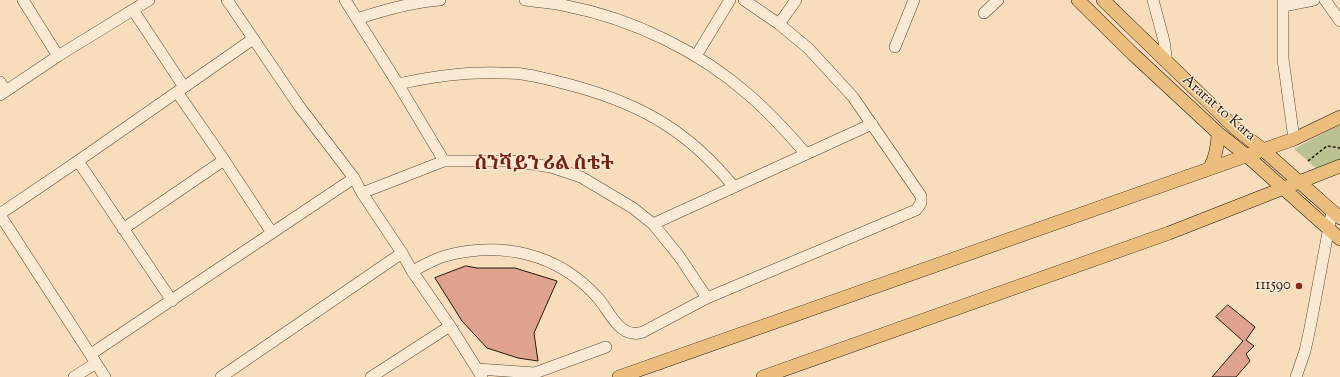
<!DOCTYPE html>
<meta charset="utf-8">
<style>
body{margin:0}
canvas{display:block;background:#f7ddbb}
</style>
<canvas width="1340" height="377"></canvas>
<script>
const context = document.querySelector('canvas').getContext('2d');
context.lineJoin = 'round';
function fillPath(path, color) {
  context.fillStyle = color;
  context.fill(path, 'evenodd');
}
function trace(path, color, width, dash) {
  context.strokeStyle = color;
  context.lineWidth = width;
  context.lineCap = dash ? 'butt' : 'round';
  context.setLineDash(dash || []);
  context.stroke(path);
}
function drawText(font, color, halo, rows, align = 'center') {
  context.font = font + ' "Sorts Mill Goudy","Noto Serif Ethiopic",serif';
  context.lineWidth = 3;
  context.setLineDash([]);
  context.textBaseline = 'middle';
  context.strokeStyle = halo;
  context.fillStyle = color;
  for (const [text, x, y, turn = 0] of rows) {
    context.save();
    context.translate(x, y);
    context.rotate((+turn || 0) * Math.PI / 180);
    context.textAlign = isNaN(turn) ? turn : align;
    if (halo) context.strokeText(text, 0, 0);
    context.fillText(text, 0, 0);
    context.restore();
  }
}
fillPath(new Path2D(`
 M1340,124v39l-22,7 -24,-21z`), '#bac292');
const building = new Path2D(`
 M466,266l11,2h38l42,13 -23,52 4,28 -20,-3 -31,-10 -25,-27 -27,-43z
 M1228,305l27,22 -9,13 8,6 -8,8 4,7 -14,16h-24l31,-36 -27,-24z`);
fillPath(building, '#dea28e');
trace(building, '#23180a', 1);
const minor = new Path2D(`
 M23,0l35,56
 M227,0l72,106 55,72 8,15 40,60 10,18 38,55 32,51
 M345,0l12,19c27,-9 54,-17 83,-19
 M525,0c14,2 29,3 42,6 66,13 132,45 182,89 21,18 39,38 57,59
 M1153,0l11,41 3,22
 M1283,0v59l11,80
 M1325,0l15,21
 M1283,6l31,-6
 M133,10l51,77
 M984,13l14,-13
 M357,19l41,65c37,-8 66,-12 103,-11 7,0 14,0 21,1 19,3 38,8 56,13 67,19 112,46 156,100
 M779,24l17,-24
 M895,47l19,-47
 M696,56l34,-56
 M0,82l6,9
 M398,84l46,77
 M177,92l47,68
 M0,95l58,-39 91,-56
 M78,161l94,140
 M362,193l82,-32h68l39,6 30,10 52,31 20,16
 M0,214l78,-53 175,-122
 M0,215l105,162
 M123,229l101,-69 48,73
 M412,271c11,-5 22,-12 33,-15 57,-15 113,-3 153,42 9,10 20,35 35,35 3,1 7,0 10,-1l64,-34 209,-88 5,-7v-7l-68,-99 -45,-49 -29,-24 -35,-24
 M707,298l-28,-42 -26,-32 219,-100
 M91,354l263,-176
 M478,369l57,4 71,-26
 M74,377l22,-14
 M221,377l181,-124
 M371,377l79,-51
 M1296,377l9,-26 5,-23 22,-117`);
const major = new Path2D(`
 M1078,0l56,55 84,78 28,22 94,84
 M1103,0l132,128 27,21 78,69
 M1210,168c6,-12 8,-22 8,-35
 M619,377l675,-238 46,-22
 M763,377l406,-144 171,-67`);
trace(minor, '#584936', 12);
trace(major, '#23180a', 14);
trace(new Path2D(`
 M1308,161l19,-15 13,2`), '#23180a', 1.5, [3, 2]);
trace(minor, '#fae9d3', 11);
trace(major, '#ecbe7e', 13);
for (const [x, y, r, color] of [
 [1299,286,4,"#8f2418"]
]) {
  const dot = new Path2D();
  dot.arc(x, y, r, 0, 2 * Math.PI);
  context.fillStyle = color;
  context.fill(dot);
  trace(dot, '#fae9d3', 1.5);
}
drawText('15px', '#23180a', '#fae9d3', [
 ["Ararat to Kara",1218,109,41]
]);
drawText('15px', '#23180a', '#fae9d3', [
 ["111590",1291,286]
], 'right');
drawText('bold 19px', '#7a1f14', '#fae9d3', [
 ["ስንሻይን ሪል ስቴት",544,166]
]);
</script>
